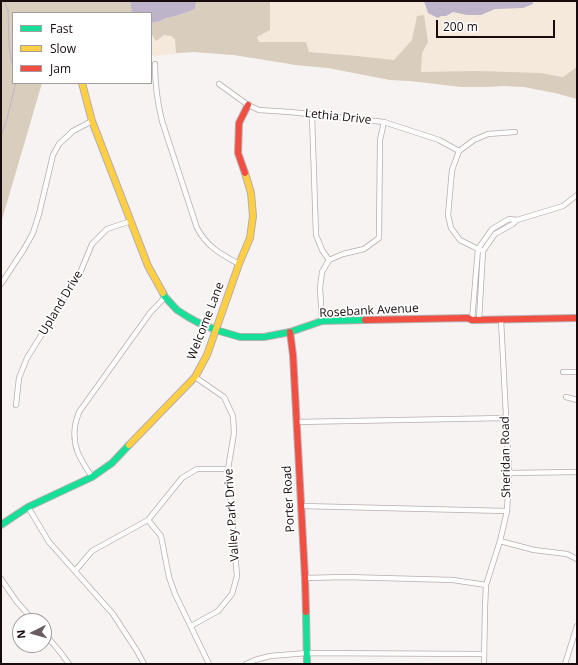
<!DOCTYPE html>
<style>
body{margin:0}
#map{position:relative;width:578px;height:665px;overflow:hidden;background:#f7f3f3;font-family:"Open Sans",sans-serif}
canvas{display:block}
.frame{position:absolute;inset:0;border:2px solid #190b0d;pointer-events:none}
.legend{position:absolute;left:12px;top:12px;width:140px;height:72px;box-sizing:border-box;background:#fff;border:1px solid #a39d9e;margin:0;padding:5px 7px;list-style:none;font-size:12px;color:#190b0d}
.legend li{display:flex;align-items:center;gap:8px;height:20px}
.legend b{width:20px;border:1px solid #a39d9e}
.north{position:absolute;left:12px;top:613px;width:40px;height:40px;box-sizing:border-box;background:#fff;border:1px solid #a39d9e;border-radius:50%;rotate:264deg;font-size:11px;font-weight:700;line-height:16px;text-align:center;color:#190b0d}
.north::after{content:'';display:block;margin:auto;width:14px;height:18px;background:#675c5e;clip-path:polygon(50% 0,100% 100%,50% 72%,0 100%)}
.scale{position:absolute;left:436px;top:20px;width:119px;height:18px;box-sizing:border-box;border:2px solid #190b0d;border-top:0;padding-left:5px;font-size:12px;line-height:14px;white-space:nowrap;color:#190b0d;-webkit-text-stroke:3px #fff;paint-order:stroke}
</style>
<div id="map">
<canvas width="578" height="665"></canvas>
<div class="frame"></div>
<ul class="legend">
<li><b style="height:5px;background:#16e098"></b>Fast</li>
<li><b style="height:5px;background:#ffcf43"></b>Slow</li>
<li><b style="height:5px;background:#f24e42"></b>Jam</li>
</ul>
<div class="north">N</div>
<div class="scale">200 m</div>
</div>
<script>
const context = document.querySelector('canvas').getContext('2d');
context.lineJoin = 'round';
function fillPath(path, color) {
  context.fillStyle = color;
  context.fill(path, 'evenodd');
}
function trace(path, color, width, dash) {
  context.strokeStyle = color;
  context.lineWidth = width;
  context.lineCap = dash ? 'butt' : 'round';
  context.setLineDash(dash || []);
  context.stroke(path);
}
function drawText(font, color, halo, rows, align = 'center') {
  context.font = font + ' "Open Sans",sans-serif';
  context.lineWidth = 3.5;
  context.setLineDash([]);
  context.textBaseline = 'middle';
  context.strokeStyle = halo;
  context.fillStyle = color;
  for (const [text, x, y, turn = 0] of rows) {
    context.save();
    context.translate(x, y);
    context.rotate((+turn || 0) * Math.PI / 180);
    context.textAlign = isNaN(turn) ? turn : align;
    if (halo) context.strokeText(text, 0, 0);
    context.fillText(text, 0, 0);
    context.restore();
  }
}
fillPath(new Path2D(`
 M1,1h576v98l-22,-6 -31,-6 -20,-1 -21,1h-21l-52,-6 -20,-1 -62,-12 -32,-3 -62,-10 -41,-3 -42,4v-43h-138z`), '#f4e9da');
fillPath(new Path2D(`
 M1,1h129l2,12h-119v70h29l-41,140z
 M196,1h74v29l-13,7 2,5h47l3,10 48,4 37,4 18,-20 5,-24 7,-1 4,27 -6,11 -1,19 56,-1 63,2 23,4 14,-10v32l-22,-6 -31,-6 -20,-1 -21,1h-21l-52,-6 -20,-1 -62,-12 -32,-3 -62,-10 -41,-3 -17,1 -1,-14 -4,-3 -7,-1 -8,6 -5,-8v-10l9,-2 6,-3 10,-2 19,-7 1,-6z`), '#d9cdbd');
fillPath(new Path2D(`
 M130,1h66v1l-1,7 -19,7 -10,2 -6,3 -9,2v-10h-19z
 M424,1h109v3l-10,4 -28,1 -14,6h-14l-14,-3 -7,4h-5l-3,2 -10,-5z`), '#bdb4ca');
trace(new Path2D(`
 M4,1l4,10 1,35 4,23
 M1,136l6,-17 8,-33v-3`), '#bdb4ca', 1);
const street = new Path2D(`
 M155,64c0,20 2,37 7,57l35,107c11,20 24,26 42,36
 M219,84l29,21 11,5 31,2 94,10 55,18 20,11
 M312,115l4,120 6,15 7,10 -7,12 -2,16 2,33
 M483,251l-5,-2 -18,-9 -9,-12 -3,-13 4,-45 7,-19 15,-11 14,-6 27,-2
 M329,260l14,-6 21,-5 15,-11 1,-98 4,-18
 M1,284l23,-35 9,-16 6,-19 14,-59 6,-11 14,-13 19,-10
 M472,320l6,-71 14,-20 17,-10 8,1 46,-14 14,-11
 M479,320l4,-69 12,-17 18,-10 4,-4
 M563,372h14
 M566,397l11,3
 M16,405l3,-27 8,-20 53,-85 12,-29 15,-15 24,-8
 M296,422l210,-4
 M509,473l68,-1
 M92,477c-11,-17 -20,-29 -17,-50 0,-5 3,-11 4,-15l71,-99 15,-16
 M301,506l206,5
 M28,507l21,35 64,72 24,37 7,13
 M148,520l13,16 8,41 6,17 34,70
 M500,541l34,9 33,4 10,5
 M75,571l17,-20 56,-31 34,-42 15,-9h31
 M305,578l40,-1 108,3 33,5
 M1,579l16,23 17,19
 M191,626l27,-15 14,-17 5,-18 -9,-107 6,-36 -1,-17 -9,-19 -29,-20
 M44,633l17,20 8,11
 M246,664l9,-4 15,-4 37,-3 177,1
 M484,664l1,-57 1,-22 14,-44 7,-30 2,-38 -8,-153
 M565,664l12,-38`);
const fast = new Path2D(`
 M163,293l2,4 12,13 11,7 9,5 19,8 24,7h24l26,-5 32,-11 43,-1
 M1,525l27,-18 64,-30 20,-14 17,-18
 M306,612l1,52`);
const slow = new Path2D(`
 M82,83l10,38 56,145 15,27
 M129,445l66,-68 12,-22 32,-91 11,-26 3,-22 -2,-23 -6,-20`);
const jam = new Path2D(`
 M245,173l-7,-20 1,-30 9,-18
 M365,320l103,-2 4,2 105,-2
 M290,332l3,23 12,223 1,34`);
trace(street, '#b7aeaf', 6);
trace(fast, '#b7aeaf', 8);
trace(slow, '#b7aeaf', 8);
trace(jam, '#b7aeaf', 8);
trace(street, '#fefdfd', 4.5);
trace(fast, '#16e098', 6);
trace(slow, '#ffcf43', 6);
trace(jam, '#f24e42', 6);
drawText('12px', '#190b0d', '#fff', [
 ["Lethia Drive",338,117,6],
 ["Upland Drive",61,303,-59],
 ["Rosebank Avenue",369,311,-3],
 ["Welcome Lane",206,321,-69],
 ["Sheridan Road",506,457,-91],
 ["Porter Road",289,499,-93],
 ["Valley Park Drive",232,515,-94]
]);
</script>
